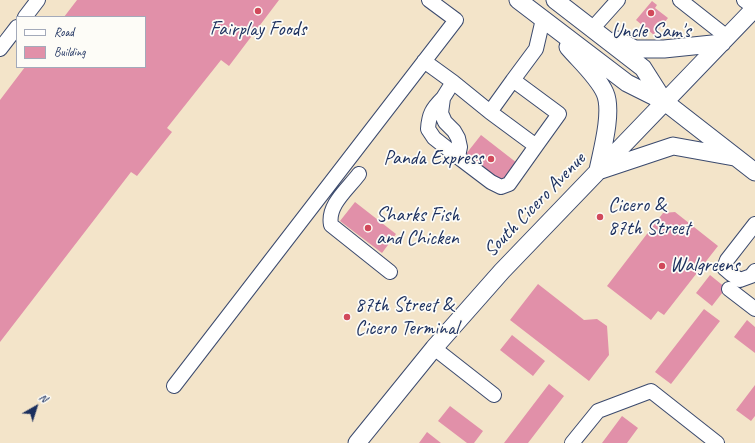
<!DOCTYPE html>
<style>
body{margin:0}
#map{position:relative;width:755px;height:443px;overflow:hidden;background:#f3e4c9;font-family:Caveat,sans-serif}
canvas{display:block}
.legend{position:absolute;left:16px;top:16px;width:130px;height:52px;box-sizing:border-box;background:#fdfcf7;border:1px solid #a3aaba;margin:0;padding:5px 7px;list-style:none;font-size:12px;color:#1b2f5e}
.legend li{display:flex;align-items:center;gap:8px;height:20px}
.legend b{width:20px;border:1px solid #a3aaba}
.north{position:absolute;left:16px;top:387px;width:40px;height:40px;-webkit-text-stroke:3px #fdfcf7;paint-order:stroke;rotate:39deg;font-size:11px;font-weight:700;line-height:16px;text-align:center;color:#1b2f5e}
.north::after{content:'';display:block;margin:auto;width:14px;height:18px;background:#1b2f5e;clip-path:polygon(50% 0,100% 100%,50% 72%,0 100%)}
</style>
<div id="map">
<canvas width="755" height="443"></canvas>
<ul class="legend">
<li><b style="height:5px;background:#fff"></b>Road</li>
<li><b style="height:11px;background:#e190a9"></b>Building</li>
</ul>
<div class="north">N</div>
</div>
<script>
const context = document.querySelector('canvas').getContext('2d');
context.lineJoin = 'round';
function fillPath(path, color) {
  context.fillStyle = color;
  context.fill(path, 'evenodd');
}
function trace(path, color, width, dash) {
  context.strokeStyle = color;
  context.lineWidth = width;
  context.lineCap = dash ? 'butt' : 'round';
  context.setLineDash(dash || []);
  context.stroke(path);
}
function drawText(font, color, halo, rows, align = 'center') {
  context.font = font + ' Caveat,sans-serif';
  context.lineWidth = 3.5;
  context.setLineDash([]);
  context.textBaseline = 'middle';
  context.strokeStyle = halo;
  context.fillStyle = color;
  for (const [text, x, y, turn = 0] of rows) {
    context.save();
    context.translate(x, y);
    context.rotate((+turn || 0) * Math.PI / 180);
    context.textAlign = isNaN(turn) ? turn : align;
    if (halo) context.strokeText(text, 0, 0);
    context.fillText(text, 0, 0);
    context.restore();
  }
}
fillPath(new Path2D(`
 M77,0h202l-50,66 -8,-6 -54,68 5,4 -35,44 -6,-4 -131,170v-242l25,-33h120v-50h-81z
 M652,1l5,4 -2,3 13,10 -14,17 -18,-15z
 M481,135l36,28 -15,20 -36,-29z
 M355,202l41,32 -14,19 -42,-32z
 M675,212l43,34 -54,69 -6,-4 -7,9 -44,-34 56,-73z
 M710,275l16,13 -14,18 -16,-13z
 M538,284l46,36 13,-1 10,7 2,29 -20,26 -79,-61z
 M704,309l16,12 -49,63 -16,-12z
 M747,320l8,7v26l-21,-16z
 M512,335l33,26 -12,15 -33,-26z
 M549,384l15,12 -36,47h-24z
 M755,385v31l-4,5 -15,-11z
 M450,406l33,25 -9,12h-7l-29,-22z
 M622,416l16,12 -11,15h-25z
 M427,432l14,11h-22z`), '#e190a9');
const minor = new Path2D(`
 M680,0l47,37
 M744,0l11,8
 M25,17l13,-17
 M592,29l26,-29
 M0,49l17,-22
 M424,61l29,21 37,30 23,-32
 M453,82l-10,16 -2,15 4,9 9,9 4,7 2,9 -2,10 33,25 10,5 8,-3 27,-38
 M443,98c-11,11 -14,16 -15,31l6,9 24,19
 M490,112l46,34 23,-32 -46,-34 23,-31 7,-30
 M359,174c-11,15 -32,31 -28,51l59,47
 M755,224l-28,36 -3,8 7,6 9,6 11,-4 4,-5
 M729,289l26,20
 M434,348l60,47
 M174,386l282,-366 -27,-20
 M572,443l26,-32 53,-20 66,52`);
const major = new Path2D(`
 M518,0l109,83 38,19 90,70
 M555,0l88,68 21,33
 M617,40l18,9h29l58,-6
 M568,47c12,14 30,30 37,46 8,18 -3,58 -7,77
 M601,170l72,-24 61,11
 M357,443l77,-95 68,-77 253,-263`);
trace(minor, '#3b4a6e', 16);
trace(major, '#3b4a6e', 19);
trace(minor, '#fff', 14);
trace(major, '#fff', 17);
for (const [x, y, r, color] of [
 [258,11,4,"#d1495b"],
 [651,13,4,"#d1495b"],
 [491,159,4,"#d1495b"],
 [600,217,4,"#d1495b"],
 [368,228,4,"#d1495b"],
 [662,266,4,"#d1495b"],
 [347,317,4,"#d1495b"]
]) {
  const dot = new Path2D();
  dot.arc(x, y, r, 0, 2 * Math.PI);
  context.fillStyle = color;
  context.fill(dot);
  trace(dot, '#fdfcf7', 1.5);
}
drawText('20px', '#1b2f5e', '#fdfcf7', [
 ["Fairplay Foods",258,30,"center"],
 ["Uncle Sam's",651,32,"center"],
 ["Panda Express",483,159,"right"],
 ["Cicero &",608,206],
 ["87th Street",608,229],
 ["Sharks Fish",376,216],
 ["and Chicken",376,239],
 ["Walgreens",670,266],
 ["87th Street &",355,306],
 ["Cicero Terminal",355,329]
], 'left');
drawText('20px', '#1b2f5e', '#fdfcf7', [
 ["South Cicero Avenue",535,205,-46]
]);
</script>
